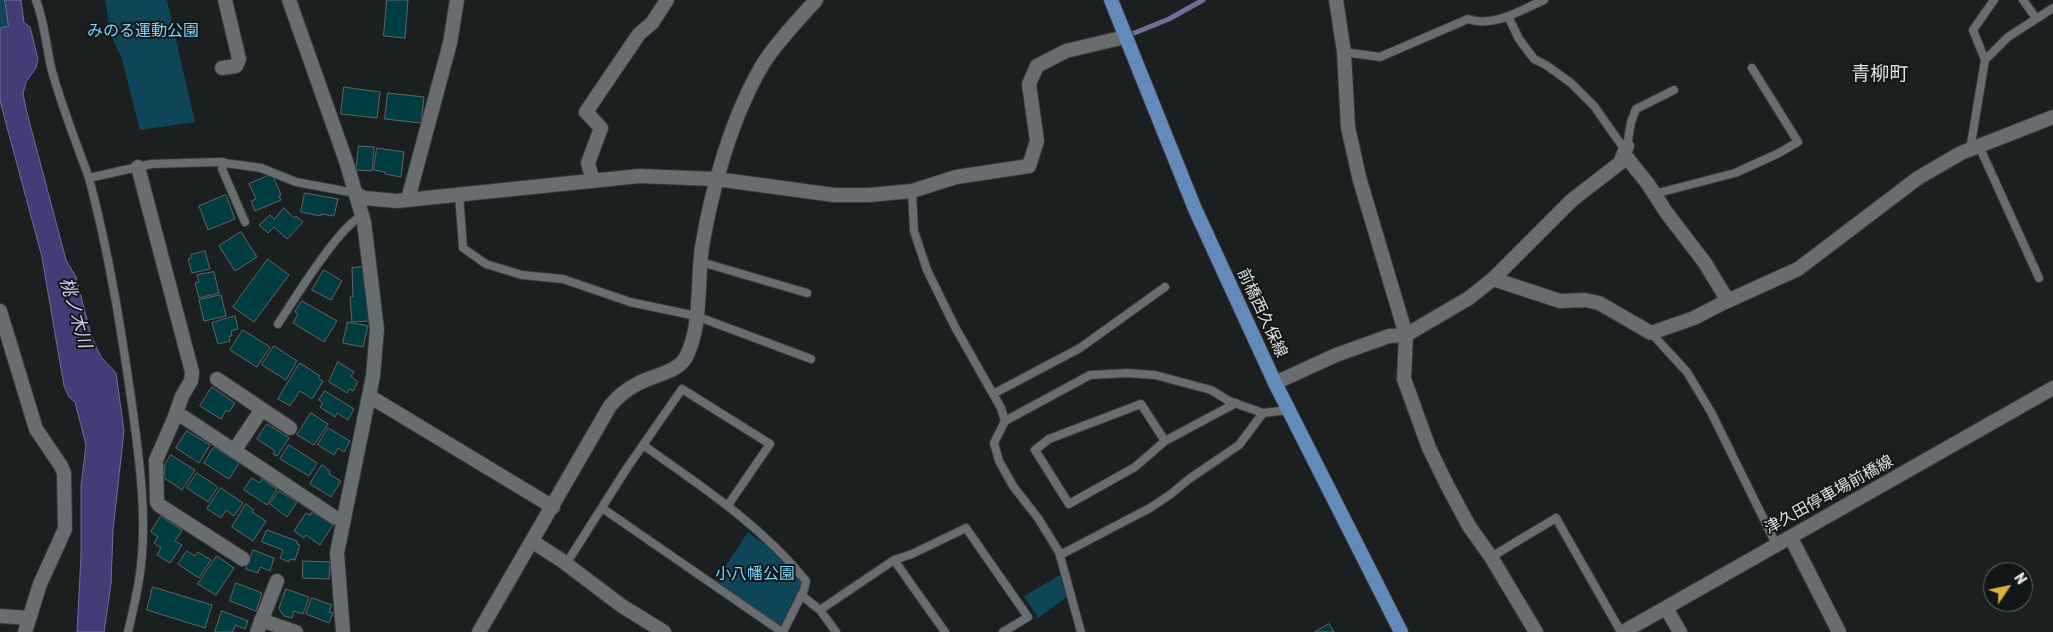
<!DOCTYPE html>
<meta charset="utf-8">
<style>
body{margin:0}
#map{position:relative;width:2053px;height:632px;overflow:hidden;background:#1b1f20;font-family:Rubik,sans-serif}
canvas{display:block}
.north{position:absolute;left:1983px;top:562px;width:50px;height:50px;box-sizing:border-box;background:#121617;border:1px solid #646768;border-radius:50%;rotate:56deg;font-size:14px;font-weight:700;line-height:20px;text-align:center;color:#dee0e1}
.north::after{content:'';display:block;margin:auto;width:18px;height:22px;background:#dfb034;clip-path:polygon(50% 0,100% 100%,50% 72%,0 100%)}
</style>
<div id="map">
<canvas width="2053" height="632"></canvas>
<div class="north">N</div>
</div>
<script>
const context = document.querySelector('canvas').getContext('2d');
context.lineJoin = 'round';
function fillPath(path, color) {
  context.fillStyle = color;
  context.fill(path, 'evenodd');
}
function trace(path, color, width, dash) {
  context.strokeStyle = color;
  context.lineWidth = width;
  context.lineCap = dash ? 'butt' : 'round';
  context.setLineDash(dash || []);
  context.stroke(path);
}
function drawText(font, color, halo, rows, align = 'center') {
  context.font = font + ' Rubik,"Noto Sans JP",sans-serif';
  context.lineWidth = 4;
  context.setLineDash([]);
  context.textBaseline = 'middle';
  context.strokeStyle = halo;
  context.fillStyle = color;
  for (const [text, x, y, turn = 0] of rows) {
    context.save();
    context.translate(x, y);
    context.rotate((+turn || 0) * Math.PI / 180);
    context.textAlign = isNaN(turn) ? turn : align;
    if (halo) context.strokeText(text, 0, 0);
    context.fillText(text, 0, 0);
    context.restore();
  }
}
fillPath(new Path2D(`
 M0,0h4l4,27 -8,1z
 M105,0h62l28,122 -55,8 -18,-71 -11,-23z
 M748,532l27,20 27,31 -22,44 -65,-45z
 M1060,575l8,21 -30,22 -14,-22z`), '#0f4559');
const water = new Path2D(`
 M5,0h16l3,23 6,4 8,32 -2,9 -10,14 -3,12 4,19 39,147 10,17 15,58 10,22 15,16 8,58 -11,99 -2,54 -7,48h-27l4,-77v-69l5,-41 -11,-43 -6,-5 -5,-11 -22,-129 -42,-156v-73l8,-2z`);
fillPath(water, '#413d77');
trace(water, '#706e97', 1);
trace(new Path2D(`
 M1127,36l42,-17 34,-19`), '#706e97', 5);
const building = new Path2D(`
 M387,0h21l-3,38 -21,-2z
 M344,87l36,5 -3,26 -36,-4z
 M388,93l36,4 -3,26 -36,-4z
 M359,146l15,1 -2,24 -16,-1z
 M377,148l27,4 -3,25 -16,-3v-2l-11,-2z
 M272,174l9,21 -2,1 2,4 -26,11 -4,-10 5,-2 -7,-15z
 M305,193l33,6 -4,17 -13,-2v2l-20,-4z
 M226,195l9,24 -27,11 -9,-24z
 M284,208l10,10 2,-2 7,6 -16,17 -13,-12 -6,6 -9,-8 11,-10 4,4z
 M241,232l16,25 -22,14 -16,-25z
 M205,251l5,18 -18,4 -4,-14 3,-1v-3z
 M268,259l21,16 -35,47 -21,-15z
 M364,267l5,54 -17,1 -2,-25h3l-1,-29z
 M324,270l18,11 -11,19 -19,-10z
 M214,272l5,21 -20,5 -4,-15 4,-1 -2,-7z
 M221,295l5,21 -22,5 -5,-21z
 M302,301l35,20 -13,21 -31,-19 5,-9 -3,-2z
 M235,316l3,13 -7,2 1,5h-3l1,5 -12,3 -6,-21z
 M348,322l20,4 -5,21 -20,-4z
 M243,330l27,17 -13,20 -27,-17z
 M274,346l23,15 -11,19 -24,-15z
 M338,362l16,10 -3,4 7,6 -5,9 -4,-2 -2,4 -18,-11z
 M300,363l20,13 -2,2 5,3 -11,18 -12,-8 -10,15 -12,-7z
 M212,387l23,16 -6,9 -3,-2 -5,9 -21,-13z
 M325,391l29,18 -6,11 -11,-7 -2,4 -15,-10 3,-4 -4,-3z
 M311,413l17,11 -14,21 -17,-10z
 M267,424l22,14 -12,18 -4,-2 2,-3 -18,-12z
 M328,428l22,13 -6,11 -6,-4 -4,7 -16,-10z
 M187,431l23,14 -11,18 -23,-15z
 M289,445l28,18 -8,13 -29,-17z
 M214,447l25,16 -10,16 -25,-16z
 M171,455l24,15 -13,20 -18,-12 1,-14z
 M322,465l8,6 -1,3 12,7 -10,16 -21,-13z
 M197,473l21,14 -10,15 -21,-14z
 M252,478l8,5 2,-4 15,10 -10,16 -23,-15z
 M221,488l22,15 -9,13 -8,-6 -5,8 -14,-9z
 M279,491l18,11 -10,15 -17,-13z
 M246,504l8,6 -2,2 14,9 -13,20 -21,-14z
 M312,512l21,13 -13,20 -14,-10 -2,3 -10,-7 12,-18 4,2z
 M161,516l21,14 -7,11 7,4 -12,18 -13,-8 4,-7 -7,-5 4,-6 -7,-5z
 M267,530l30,11v3l3,1 -5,15 -5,-1 -1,3 -9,-4 3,-8 -21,-8z
 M253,550l21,8 -4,13 -10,-4 -2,6 -12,-4z
 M187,551l8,5 3,-4 13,8 -12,18 -21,-14z
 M217,556l17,12 -18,27 -18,-11z
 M303,561l27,1 -1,17 -26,-1z
 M236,583l26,10 -6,18 -26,-10z
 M153,587l59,18 -7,23 -58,-18z
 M286,589l23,8 -6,17 -9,-3 -2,7 -8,-2 -5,-7z
 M312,598l20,7 -3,7 4,1 -4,10 -23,-9z
 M222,611l26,10 -3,8 -10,-4 -2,7h-18z
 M1329,624l5,8h-19z`);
fillPath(building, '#003d40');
trace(building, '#616666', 1);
const service = new Path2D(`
 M36,0c9,23 10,47 16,71 10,36 24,71 37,107l62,-14 67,-2 43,6 35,14 59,11
 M2023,0l13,18
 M1508,16l11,23 15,20 12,6 25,18 23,23 31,44
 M1344,52l36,5 88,-38c26,9 53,-9 76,-19
 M1985,60l-12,-30 21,-30
 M1627,146l4,-24 5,-13 38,-19
 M1979,146l60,132
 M1970,150l15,-90 23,-23 45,-29
 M223,162l-1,7 23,53
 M89,178c20,75 32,150 43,227 7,52 15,108 9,160 -2,22 -8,45 -13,67
 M912,191l2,40 13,39 28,57 46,81 4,13 -11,22 5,18 14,25 25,32 21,34 22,80
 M459,194l4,54 23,16 36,11 41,4 67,23 66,14 115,43
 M1654,194l81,-21 42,-19 21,-12 -46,-74
 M701,262l106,31
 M278,324c16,-24 61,-98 84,-108
 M1651,333l36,39 24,40 65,132
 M993,394l87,-46 85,-61
 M1005,421l85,-46 37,-2 28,2 56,15 18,11 34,12 25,-3
 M1165,441l-24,-37 -92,35 -14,11 34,54 66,-37 30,-26 71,-38
 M643,445c58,41 118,80 163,136l-2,9 -21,42
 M602,508l180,124
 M1060,555l90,-47 21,-14 18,-15 50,-34 24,-32
 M1491,557l65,-39 65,114
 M894,560l51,72
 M566,564l61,-96 55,-79 88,55 -42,61
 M801,595l19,15 16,22
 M820,610l74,-50 18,-6 54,-26 62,89 -25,15`);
const minor = new Path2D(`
 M289,0l57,161 18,61 13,107 -4,47 -36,177 6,79
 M1336,0l8,52 4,75 11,50 47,158 -2,44 25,69 18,37 22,41 22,31 45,75
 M222,68l14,-2 3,-7 -14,-59
 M1624,154l24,30 18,28 39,51 23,38
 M138,167l54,205 -1,9 -9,15 -8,23 -18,41 1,42 2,3 84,54
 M593,181l-5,-18 13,-35 -15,-16 53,-78 13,-11 15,-23
 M355,193l9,5 33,3 242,-25 77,3 118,16h35l43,-4 44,-14 73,-11 8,-25 -8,-57 8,-18 29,-15 59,-14
 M408,199l42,-156 7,-43
 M1493,279l79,-79 48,-37 7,-17
 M0,311l36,118 25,37 3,7 1,56 -25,55 -15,48
 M217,379l73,49
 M1275,383l61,-28 53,-19 17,-1 63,-37 24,-19 67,22 25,-1 14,3 52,30 43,-15 29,-15 75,-34 120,-91 43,-25 92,-36
 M369,396l184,111
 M176,414l9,4 149,99 8,2
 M234,451l28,-42
 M1791,538l48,94
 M533,542l28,18 61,46 42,26
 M1666,608l14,24
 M0,616l28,2
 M261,620l35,12
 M257,632l20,-51
 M479,632l131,-226c8,-10 17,-17 29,-23 15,-8 41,-11 48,-28 15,-31 10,-74 15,-108 10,-60 30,-131 61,-183 12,-20 37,-46 53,-64`);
const secondary = new Path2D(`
 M1623,632l430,-244`);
const primary = new Path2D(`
 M1111,0l84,209 80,174 126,249`);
trace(service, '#363839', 10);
trace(minor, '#363839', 16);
trace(secondary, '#363839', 16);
trace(primary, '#363839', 16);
trace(service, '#696d6f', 8);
trace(minor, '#696d6f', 14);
trace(secondary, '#696d6f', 14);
trace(primary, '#648abb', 14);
drawText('16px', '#7ad2f8', '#121617', [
 ["みのる運動公園",143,31],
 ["小八幡公園",755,574]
]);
drawText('16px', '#dee0e1', '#121617', [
 ["前橋西久保線",1262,313,65],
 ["津久田停車場前橋線",1829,495,-29]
]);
drawText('italic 18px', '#cdcff3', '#121617', [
 ["桃ノ木川",75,313,74]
]);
drawText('19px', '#dee0e1', '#121617', [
 ["青柳町",1880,75]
]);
</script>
